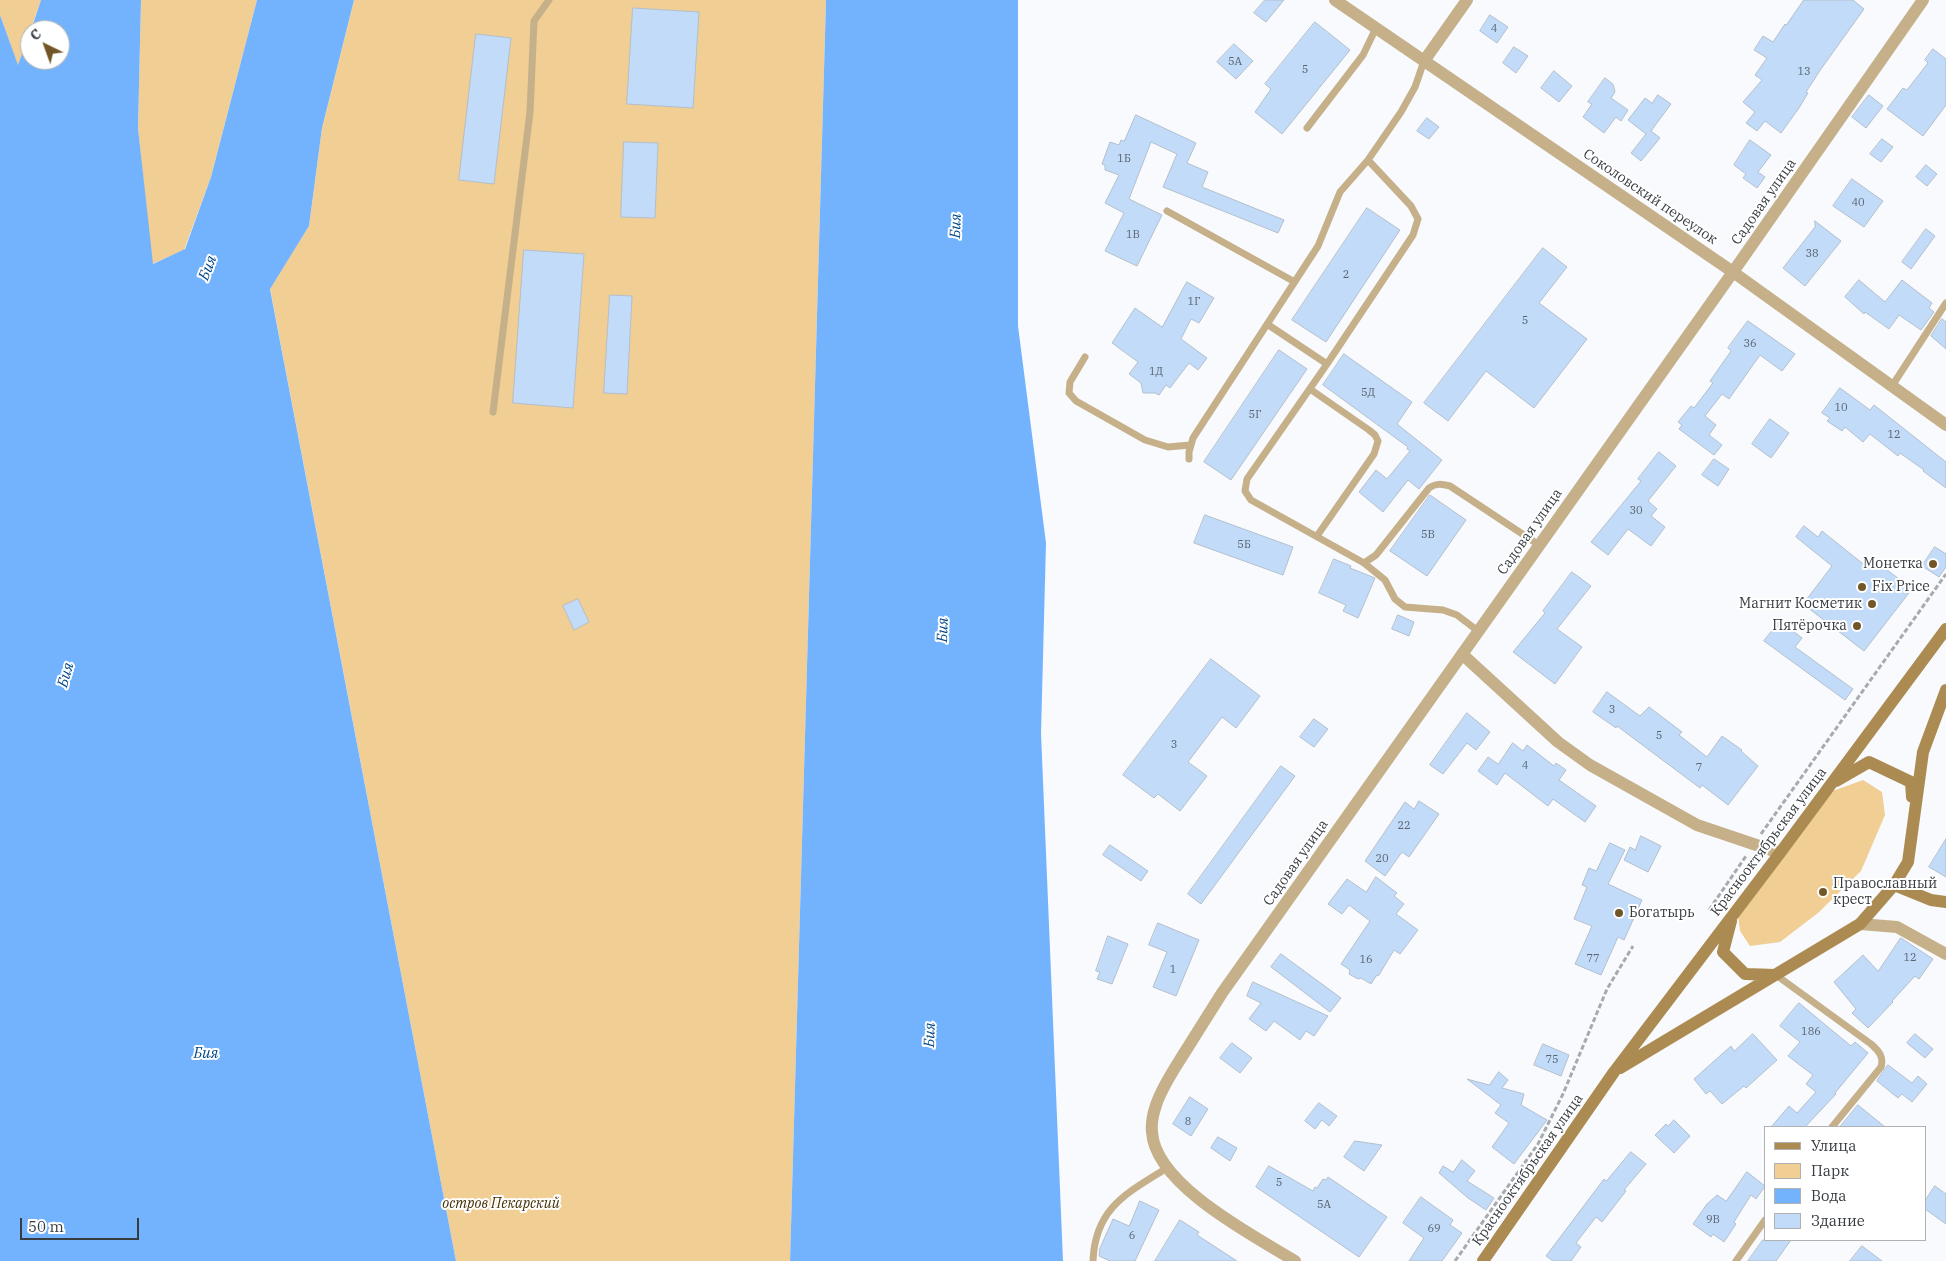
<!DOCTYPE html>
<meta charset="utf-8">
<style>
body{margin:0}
#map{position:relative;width:1946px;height:1261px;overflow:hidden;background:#f8fafd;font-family:"IBM Plex Serif",serif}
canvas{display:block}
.legend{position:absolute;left:1764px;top:1126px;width:162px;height:115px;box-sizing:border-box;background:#fff;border:1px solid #afb1b3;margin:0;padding:6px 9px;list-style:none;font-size:15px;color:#373c41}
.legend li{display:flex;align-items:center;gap:10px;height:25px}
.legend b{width:25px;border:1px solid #afb1b3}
.north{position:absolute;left:20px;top:20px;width:50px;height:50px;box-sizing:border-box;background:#fff;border:1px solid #afb1b3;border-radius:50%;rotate:318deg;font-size:14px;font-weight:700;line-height:20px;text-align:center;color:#373c41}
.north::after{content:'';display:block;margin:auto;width:18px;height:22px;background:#715728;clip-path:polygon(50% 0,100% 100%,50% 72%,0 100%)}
.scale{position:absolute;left:20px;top:1218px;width:119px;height:22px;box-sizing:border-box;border:2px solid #373c41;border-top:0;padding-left:6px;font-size:15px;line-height:18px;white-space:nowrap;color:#373c41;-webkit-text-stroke:4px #fff;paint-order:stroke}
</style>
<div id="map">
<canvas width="1946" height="1261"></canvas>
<ul class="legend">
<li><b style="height:6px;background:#ab8b51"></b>Улица</li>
<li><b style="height:14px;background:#f0ce94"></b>Парк</li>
<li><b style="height:14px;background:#73b3fe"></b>Вода</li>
<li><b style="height:14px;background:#c1dbf9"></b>Здание</li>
</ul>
<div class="north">С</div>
<div class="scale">50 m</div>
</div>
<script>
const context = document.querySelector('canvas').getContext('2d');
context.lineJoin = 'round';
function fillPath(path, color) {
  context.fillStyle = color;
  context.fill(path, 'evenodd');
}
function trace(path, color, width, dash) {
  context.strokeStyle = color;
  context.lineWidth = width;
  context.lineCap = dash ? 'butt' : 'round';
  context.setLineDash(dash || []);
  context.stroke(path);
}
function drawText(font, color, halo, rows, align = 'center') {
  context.font = font + ' "IBM Plex Serif",serif';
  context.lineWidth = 4;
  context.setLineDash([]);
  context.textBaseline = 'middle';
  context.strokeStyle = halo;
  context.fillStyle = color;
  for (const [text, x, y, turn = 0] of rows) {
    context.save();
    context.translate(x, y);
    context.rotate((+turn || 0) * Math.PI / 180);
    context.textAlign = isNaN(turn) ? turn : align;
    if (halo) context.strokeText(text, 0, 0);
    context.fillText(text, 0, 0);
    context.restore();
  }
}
fillPath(new Path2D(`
 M0,0h41l-23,66 -18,-51z
 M141,0h116l-46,177 -27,73 -32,14 -14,-136z
 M354,0h472l-36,1261h-334l-186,-973 39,-62 13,-98z
 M1863,780l19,12 3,23 -24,56 -43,42 -38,29 -30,4 -10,-15 -2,-16 92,-123z`), '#f0ce94');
fillPath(new Path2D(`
 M41,0h100l-3,128 15,136 32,-15 26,-72 46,-177h97l-32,128 -13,98 -39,63 186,972h-456v-1246l18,50 12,-33v28h30v-30h-29z
 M826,0h192v326l28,217 -5,190 22,528h-273z`), '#73b3fe');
const building = new Path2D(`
 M1265,0h19l-18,22 -12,-9z
 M1804,0h49l11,9 -43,60 -15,23 2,1 -9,15 -18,25 -16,-12 -8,10 -11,-8 9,-11 -12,-10 19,-22 -7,-5 12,-17 -13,-8 9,-14 10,6 12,-18 1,1z
 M633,8l66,4 -6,96 -66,-4z
 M1490,15l18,12 -11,16 -17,-12z
 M1315,22l35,28 -68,84 -27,-22 16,-23 -6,-5z
 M476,34l35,4 -17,146 -35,-4z
 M1234,44l19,17 -17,18 -19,-17z
 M1514,47l14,9 -12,17 -13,-10z
 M1933,49l13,10v46l-23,31 -36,-27 16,-21 4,2 21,-27 -3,-3z
 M1554,71l18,15 -13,16 -18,-14z
 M1605,78l8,6 2,8 -4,6 17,12 -7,11 -5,-4 -12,16 -21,-16 9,-13 -4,-2z
 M1658,95l13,9 -20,27 9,7 -19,23 -10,-8 15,-19 -18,-14 17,-22 7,5z
 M1869,95l14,11 -17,22 -14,-11z
 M1136,115l60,28 -9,20 21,9 -6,15 82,33 -6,13 -115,-46 14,-33 -26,-12 -22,57 33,16 -25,51 -32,-15 19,-38 -19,-10 14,-28 -14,-5v-5l-3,-1 8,-22 9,3 2,-5 3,1z
 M1427,118l12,9 -10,12 -12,-8z
 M1882,139l11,8 -12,15 -11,-8z
 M1750,140l21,15 -13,17 7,5 -8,11 -14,-10 3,-4 -12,-9z
 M624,142l34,1 -3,75 -34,-1z
 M1926,165l11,9 -10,12 -11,-9z
 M1852,179l31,22 -19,26 -31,-21z
 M1367,208l33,22 -74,112 -34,-22z
 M1815,221l26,20 -36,45 -22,-18 32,-41z
 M1926,229l9,7 -24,33 -9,-7z
 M1543,248l24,19 -28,36 48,36 -53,69 -48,-37 -38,50 -24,-18z
 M524,250l60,4 -11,154 -60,-5z
 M1859,280l26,22 17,-22 30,23 -3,5 5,4 -13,18 -22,-15 -10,14 -24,-17 -1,2 -19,-17z
 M1187,282l27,16 -15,25 -8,-4 -10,20 26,19 -9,12 -9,-7 -19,25 -4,-3 -7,10 -4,-2h-12l-2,-10 -12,-9 9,-12 -26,-19 23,-35 27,19z
 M610,295l22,1 -5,98 -23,-1z
 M1942,319l4,3v27l-15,-13z
 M1748,321l47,33 -13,17 -22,-16 -31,44 -7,-5 -17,22 11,9 -7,10 13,10 -8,10 -35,-26 3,-4 -4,-3 13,-16 3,2 19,-25 -3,-2 21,-30 -3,-3z
 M1279,350l28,19 -76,111 -27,-18z
 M1344,354l68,48 -15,22 45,36 -23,29 -11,-9 -25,32 -24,-20 17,-22 11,9 23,-28 -3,-2 1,-2 -85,-62z
 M1840,388l30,22 4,-5 72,57v26l-23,-17 1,-1 -24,-17 -2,3 -28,-22 -7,8 -18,-15 -3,4 -15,-10 3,-3 -8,-5z
 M1770,419l19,14 -18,25 -19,-14z
 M1659,452l17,14 -28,35 9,8 -6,7 14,11 -14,19 -23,-17 -20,26 -17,-13 50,-61 -3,-2z
 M1714,459l15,10 -11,17 -16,-11z
 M1430,495l36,25 -39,56 -37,-25z
 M1205,515l88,32 -10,28 -89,-32z
 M1804,526l14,11 4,-6 45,36 6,-8 39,30 -48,62 -61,-47 29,-38 -36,-29z
 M1935,547l11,7v13l-7,10 -17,-11z
 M1334,559l17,7 -1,2 25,10 -17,40 -15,-7 3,-6 -27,-12z
 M1572,572l19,14 -34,43 25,18 -27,37 -42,-32 32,-39 -2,-2z
 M578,599l11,23 -15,8 -11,-24z
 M1398,615l16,7 -5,14 -17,-7z
 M1780,621l22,17 -7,9 58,42 -8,11 -81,-59z
 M1211,659l49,37 -24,32 -14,-11 -34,45 19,14 -27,35 -22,-17 -4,4 -31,-23z
 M1607,692l33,24 9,-9 33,25 -3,3 28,22 15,-21 20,14 -1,1 17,15 -30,39 -26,-20 -2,3 -83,-62 -1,2 -23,-16z
 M1467,713l23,19 -14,18 -9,-7 -24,31 -13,-9z
 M1314,719l14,10 -14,18 -14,-10z
 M1513,743l10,8 4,-6 27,21 2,-3 10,7 -7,10 37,26 -11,16 -32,-23 -5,7 -43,-33 -8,12 -19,-14 10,-14 10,7z
 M1281,766l14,10 -94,128 -13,-10z
 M1419,801l20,13 -30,43 -7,-5 -17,24 -20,-15 40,-59 9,7z
 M1641,836l20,10 -13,26 -24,-12 6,-13 5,3z
 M1946,839v38l-17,-10z
 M1610,843l15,7 -17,34 34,16 -18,40 -6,-3 -17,38 -26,-11 17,-38 -18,-7 13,-32 -5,-2 7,-17 7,3z
 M1110,845l38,26 -7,10 -38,-26z
 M1376,877l21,16 -3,3 10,8 -8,10 22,16 -18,24 -6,-4 -15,25 -3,1 -5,8 -10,-6 -3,1 -9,-5 1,-4 -9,-6 29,-43 -21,-16 -7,9 -14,-10 19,-25 19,13z
 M1158,923l41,17 -23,56 -23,-9 14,-35 -18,-7z
 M1108,936l20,8 -16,40 -15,-5 3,-7 -4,-1z
 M1901,938l32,21 -14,20 -4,-3 -23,25 1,1 -25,26 -16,-15 4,-4 -22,-27 29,-27 15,16z
 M1281,954l60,44 -11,14 -59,-45z
 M1253,982l75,34 -14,20 -8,-5 -6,9 -26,-19 -8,10 -17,-12 12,-16 -14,-7z
 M1799,1003l52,43 4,-4 13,11 -33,40 1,1 -31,33h-34l18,-21 8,7 19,-21 -10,-8 7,-9 -25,-19 12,-14 -20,-16z
 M1753,1034l24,26 -31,28 -2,-2 -22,18 -12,-13 -4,3 -12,-15 37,-33 3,5z
 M1915,1034l18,15 -8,9 -18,-15z
 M1232,1043l20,15 -12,15 -20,-15z
 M1543,1044l26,11 -8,21 -27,-11z
 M1888,1065l24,18 6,-7 9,8 -15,18 -10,-8 -4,4 -21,-17z
 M1499,1072l9,8 -6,8 22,6 -3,11 26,15 -33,44 -22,-17 17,-24 -14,-10 6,-8 -34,-26 22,6z
 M1190,1097l18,12 -17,27 -18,-12z
 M1319,1103l18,13 -8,10 -7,-6 -7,9 -10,-8z
 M1858,1105l27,22h-45z
 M1674,1120l16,16 -16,17 -19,-18 11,-11 2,2z
 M1218,1137l19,11 -7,13 -19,-13z
 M1355,1141l27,4 -18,26 -20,-14z
 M1631,1152l15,12 -22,26 2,1 -24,31 -6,-5 -20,26 5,4 -10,14h-18l-7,-5 58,-77 2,2z
 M1462,1160l13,11 -8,10 27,17 -8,12 -18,-12 -29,-25 4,-7 10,6z
 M1269,1166l44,25 2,-4 2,1 6,-9 3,1 2,-3 59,40 -28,40 -103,-70z
 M1747,1172l18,14 -9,13 -5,-4 -17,27 2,2 -12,18 -11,-8 -2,3 -18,-13 14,-20 10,-9 9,6z
 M1935,1186l11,8v30l-21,-15v-8z
 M1421,1197l32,23 -3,5 12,8 -20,28h-33l15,-23 -21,-15z
 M1140,1201l19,9 -24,51h-25l-11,-5 1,-8 13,-29 16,7z
 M1180,1220l19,12 -2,3 40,26h-82z
 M1763,1240h28l-15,21h-28z
 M1862,1246l20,15h-32z`);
fillPath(building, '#c1dbf9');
trace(building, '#b4bfcc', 1);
trace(new Path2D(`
 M1761,834l185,-260
 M1709,910l37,-54
 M1455,1261l83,-117 25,-50 44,-105 26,-43`), '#a7aaae', 3, [5, 2.5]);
trace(new Path2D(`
 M1307,128l56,-73 13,-27
 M1167,211l126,70
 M1267,324l60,40 -80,115 -2,12 6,9 113,63 12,-8 53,-67c7,-5 13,-4 21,-2l89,59
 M1085,357l-15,25 -1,11 7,8 69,39 23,7 22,-2
 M1327,364l86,-129 5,-16 -7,-13 -43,-46
 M1892,386l54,-83
 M1310,389l59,41 6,5 3,6 -4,13 -57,82
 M493,412l37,-300 4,-91 15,-21
 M1189,459v-7l4,-14 125,-192 22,-54 28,-32 33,-48 14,-25 9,-26
 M1364,563l21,17 10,19 10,8 38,3 14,5 21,16
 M1776,975l95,69c8,7 13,13 10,23l-49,60
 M1093,1261c2,-53 34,-68 74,-93
 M1736,1261l29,-41`), '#c6b08a', 7);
trace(new Path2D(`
 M1335,0l398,272 213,153
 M1424,61l43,-61
 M1462,654l96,88 32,23 107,60 83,28
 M1860,924l37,3 49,27
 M1295,1261c-41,-25 -140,-76 -143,-129 -1,-9 1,-18 4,-27 6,-18 17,-34 27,-50 13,-21 26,-41 39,-62l511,-721 190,-272`), '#c6b08a', 12);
trace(new Path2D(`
 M1836,781l33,-19 42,20 1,15
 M1894,885l37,15 15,2
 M1731,921l-8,31 22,22 30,1
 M1620,1068l240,-144 34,-39 14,-23 15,-110 23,-62
 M1483,1261l131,-189 166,-219 166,-224`), '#ab8b51', 12);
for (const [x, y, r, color] of [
 [1933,564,5,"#715728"],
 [1862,587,5,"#715728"],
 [1872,604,5,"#715728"],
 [1857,626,5,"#715728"],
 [1823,892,5,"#715728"],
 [1619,913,5,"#715728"]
]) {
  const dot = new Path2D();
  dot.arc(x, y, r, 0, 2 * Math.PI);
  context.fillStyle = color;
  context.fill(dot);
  trace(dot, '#fff', 2);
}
drawText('11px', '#5a646f', null, [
 ["4",1494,29],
 ["5А",1235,62],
 ["5",1305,70],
 ["13",1804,72],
 ["1Б",1124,159],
 ["40",1858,203],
 ["1В",1133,235],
 ["38",1812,254],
 ["2",1346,275],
 ["1Г",1194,302],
 ["5",1525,321],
 ["36",1750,344],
 ["1Д",1156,372],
 ["5Д",1368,393],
 ["10",1841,408],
 ["5Г",1255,415],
 ["12",1894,435],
 ["30",1636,511],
 ["5В",1428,535],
 ["5Б",1244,545],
 ["3",1612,710],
 ["5",1659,736],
 ["3",1174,745],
 ["4",1525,766],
 ["7",1699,768],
 ["22",1404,826],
 ["20",1382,859],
 ["12",1910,958],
 ["77",1593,959],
 ["16",1366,960],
 ["1",1173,970],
 ["186",1811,1032],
 ["75",1552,1060],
 ["8",1188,1122],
 ["5",1279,1183],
 ["5А",1324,1205],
 ["9В",1713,1220],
 ["69",1434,1229],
 ["6",1132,1236]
]);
drawText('14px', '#373c41', '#fff', [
 ["Соколовский переулок",1650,197,34],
 ["Садовая улица",1764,202,-55],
 ["Садовая улица",1530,532,-55],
 ["Краснооктябрьская улица",1769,842,-53],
 ["Садовая улица",1296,863,-55],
 ["Краснооктябрьская улица",1528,1170,-55]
]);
drawText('14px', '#373c41', '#fff', [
 ["Монетка",1923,564],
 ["Fix Price",1872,587,"left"],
 ["Магнит Косметик",1862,604],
 ["Пятёрочка",1847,626],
 ["Православный",1833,884,"left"],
 ["крест",1833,900,"left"],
 ["Богатырь",1629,913,"left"]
], 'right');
drawText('italic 14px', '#443005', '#fff', [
 ["остров Пекарский",501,1204]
]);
drawText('italic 15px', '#004889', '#fff', [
 ["Бия",956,226,-88],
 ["Бия",208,268,-69],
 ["Бия",943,630,-88],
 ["Бия",66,675,-74],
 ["Бия",930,1035,-88],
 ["Бия",206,1054]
]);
</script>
